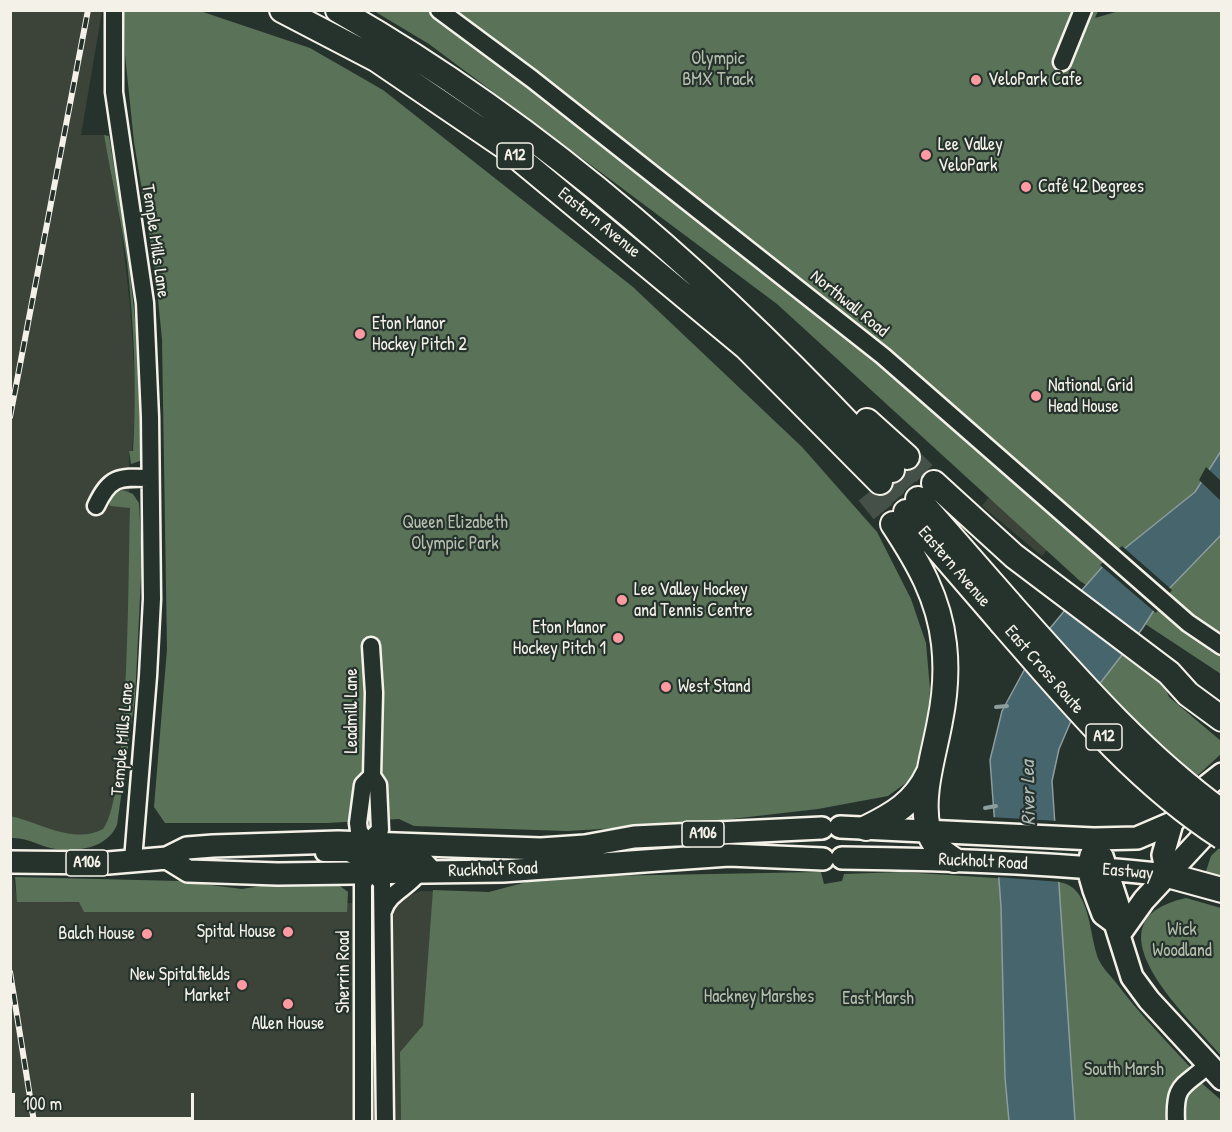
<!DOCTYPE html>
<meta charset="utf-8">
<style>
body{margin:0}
#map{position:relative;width:1232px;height:1132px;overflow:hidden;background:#26332d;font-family:"Patrick Hand",sans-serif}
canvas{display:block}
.frame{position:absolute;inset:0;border:12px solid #f4f1e8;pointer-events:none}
.scale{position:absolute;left:12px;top:1093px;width:182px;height:27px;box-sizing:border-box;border:3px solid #f4f1e8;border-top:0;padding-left:8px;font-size:18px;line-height:21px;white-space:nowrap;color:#f4f1e8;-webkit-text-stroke:4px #26332d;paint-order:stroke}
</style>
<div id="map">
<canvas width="1232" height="1132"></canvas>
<div class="frame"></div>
<div class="scale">100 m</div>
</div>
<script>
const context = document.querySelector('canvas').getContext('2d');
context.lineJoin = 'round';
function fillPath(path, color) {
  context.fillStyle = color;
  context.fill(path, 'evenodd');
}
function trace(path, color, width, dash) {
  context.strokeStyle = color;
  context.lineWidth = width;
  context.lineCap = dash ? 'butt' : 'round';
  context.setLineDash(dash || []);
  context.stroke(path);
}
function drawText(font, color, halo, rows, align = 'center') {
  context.font = font + ' "Patrick Hand",sans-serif';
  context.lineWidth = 4.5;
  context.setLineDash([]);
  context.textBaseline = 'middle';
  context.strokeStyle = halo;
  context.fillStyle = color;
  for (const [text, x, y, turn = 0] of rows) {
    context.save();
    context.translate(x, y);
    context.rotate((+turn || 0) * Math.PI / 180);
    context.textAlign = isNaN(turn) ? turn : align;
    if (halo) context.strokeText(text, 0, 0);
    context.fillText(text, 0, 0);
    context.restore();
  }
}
fillPath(new Path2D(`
 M11,11h91l-21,124h23l18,99 8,72 6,90 -4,55 -3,1v53l6,1 -10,241 -15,73 -7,12 -20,5 -72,-14z
 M1002,480l53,61 -13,15 -60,-50z
 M10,864l8,38 336,1 1,40 33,-1v-24l10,-18 23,-9 68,1 57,-15 -146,175 1,69 -390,1z`), '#3c443a');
fillPath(new Path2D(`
 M124,11h76l110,37 73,42 250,197 169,160 75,85 34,67 15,44 4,46 -4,48 -12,40 -26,19 -70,13 -130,15 -121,7 -153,-5 -15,-7 -72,4h-162l-11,-16 13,-158 -5,-310 -7,-69 -21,-128 -9,-87z
 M374,11h724l-3,7 24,-7h102v663l-141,-93 -303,-277 -348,-260z
 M104,135l5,1c18,107 33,209 34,318l-3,7 -9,3 -2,-13h4c4,-62 1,-127 -6,-189 -6,-43 -16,-85 -23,-127z
 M123,490l10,4 6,9 3,55 -7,140 -18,127c-10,23 -38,27 -61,24 -16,-2 -28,-12 -45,-11l-1,-22c29,6 64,29 93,13 27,-32 25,-267 27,-321l-20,-2 -2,-7 5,-5z
 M1124,652l39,29 6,16 52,44v13l-24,22c-33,-31 -67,-59 -99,-91z
 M1220,847l1,1v32l-16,-6 6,-18z
 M821,872l3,12 18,-3 2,-7 57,-2 157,10c35,4 30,56 42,80 4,8 12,15 17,22 22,29 48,56 73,83l-1,5 32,28v21h-820l-1,-69 23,-27 10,-135 56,2 57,-15z
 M15,877l164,4 63,8 37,-6h57l12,9 -1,20h-263l-5,-10h-62z
 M1186,898l35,10v147c-34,-39 -139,-134 -35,-157z`), '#5a7358');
const water = new Path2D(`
 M1221,451v84l-56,58 -23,36 -71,92 -12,28 -7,32 23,340h-66l-4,-43 -4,-171 -11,-147 12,-49 39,-72 40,-48 23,-26 91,-73z`);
fillPath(water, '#47656d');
trace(water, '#8c9d9e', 1.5);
fillPath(new Path2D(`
 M1206,467l15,14v20l-22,-21z
 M1122,546l50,44 -16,23 -56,-48z
 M990,817l67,4 4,61 -66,-5z`), '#26332d');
trace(new Path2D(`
 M996,707l11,-1
 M985,808l11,-2`), '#8c9d9e', 4);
trace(new Path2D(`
 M907,457l27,26
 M892,470l26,29
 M880,482l26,30
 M868,493l25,31`), '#455049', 24, [24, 12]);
const minor = new Path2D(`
 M114,10v82l31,211 5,114 2,182 -4,77 -15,184
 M439,10l93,69 351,277 305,267 34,23
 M1062,62l21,-52
 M96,506c14,-30 23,-29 54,-28
 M367,843l13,-13 -2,-45 -6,-9 2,-83 -3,-47
 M368,851l13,7 43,2 11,12
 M324,853h25l20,11
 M370,871l12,11 3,240
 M370,871l-3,-28 -8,-12 -1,-8 5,-38 9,-9
 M383,911c6,-19 25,-23 36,-39
 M363,1122v-238l7,-13
 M1176,1122c-2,-39 7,-34 32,-57`);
const major = new Path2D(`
 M840,827l254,12 43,-1 35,-15 31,-34 19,-15
 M1091,855l-3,14 6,21 9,24 12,9 17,54 17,23 73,79
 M1102,856l17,52 -4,15
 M167,858l21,13 90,3 225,-3 226,-16 94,4
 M842,858c109,1 217,5 325,17
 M10,862l98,1 59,-5 20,-10 26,-2 125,-4 203,7 44,-3 49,-9 188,-9
 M1167,875l-4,-20 9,-32
 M1119,935l25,-35 77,-83`);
const highway = new Path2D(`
 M282,10l94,49 128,87 242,201 134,135
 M338,10c211,120 391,283 554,460
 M867,421l40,36
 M934,483l80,73 155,117 19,21 34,25
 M918,499l92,105
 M906,512l95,110
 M893,524c25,38 46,74 51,120 3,26 1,52 -4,77 -6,34 -20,74 -12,108 4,15 13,23 26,31
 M866,828c27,-13 49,-26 62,-54
 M1167,875l55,15`);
trace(minor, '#f4f1e8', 21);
trace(major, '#f4f1e8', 26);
trace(highway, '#f4f1e8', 28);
trace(minor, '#26332d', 16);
trace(major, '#26332d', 21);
trace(highway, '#26332d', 24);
const rail = new Path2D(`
 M10,417l78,-407
 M10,972l24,150`);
trace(rail, '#f4f1e8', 6);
trace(rail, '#26332d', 4, [11]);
const highwayBridge = new Path2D(`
 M1010,604c67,75 131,149 212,208
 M1001,622c67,77 134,159 221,215`);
trace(highwayBridge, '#f4f1e8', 28, []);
trace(highwayBridge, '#26332d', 24);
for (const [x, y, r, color] of [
 [976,80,6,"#ff9aa2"],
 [926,155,6,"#ff9aa2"],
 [1026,187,6,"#ff9aa2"],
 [360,334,6,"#ff9aa2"],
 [1036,396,6,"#ff9aa2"],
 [622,600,6,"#ff9aa2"],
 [618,638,6,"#ff9aa2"],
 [666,687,6,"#ff9aa2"],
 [288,932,6,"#ff9aa2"],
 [147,934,6,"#ff9aa2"],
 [242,985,6,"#ff9aa2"],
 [288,1004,6,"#ff9aa2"]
]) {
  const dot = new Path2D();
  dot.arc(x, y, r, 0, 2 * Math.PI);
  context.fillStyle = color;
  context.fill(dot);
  trace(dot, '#26332d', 2);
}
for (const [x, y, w] of [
 [515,156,36],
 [1104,737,36],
 [703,834,42],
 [87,863,42]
]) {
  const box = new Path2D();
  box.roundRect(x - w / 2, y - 13, w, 26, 4.5);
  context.fillStyle = '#26332d';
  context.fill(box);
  trace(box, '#f4f1e8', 1.5);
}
drawText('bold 16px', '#f4f1e8', null, [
 ["A12",515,156],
 ["A12",1104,737],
 ["A106",703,834],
 ["A106",87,863]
]);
drawText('18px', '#b6bfae', '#26332d', [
 ["Olympic",718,59],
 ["BMX Track",718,80],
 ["Queen Elizabeth",455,523],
 ["Olympic Park",455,544],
 ["Wick",1182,930],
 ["Woodland",1182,951],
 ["Hackney Marshes",759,997],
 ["East Marsh",878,999],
 ["South Marsh",1124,1070]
]);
drawText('18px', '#f4f1e8', '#26332d', [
 ["VeloPark Cafe",988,80],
 ["Lee Valley",938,145],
 ["VeloPark",938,166],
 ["Café 42 Degrees",1038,187],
 ["Eton Manor",372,324],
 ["Hockey Pitch 2",372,345],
 ["National Grid",1048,386],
 ["Head House",1048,407],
 ["Lee Valley Hockey",634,590],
 ["and Tennis Centre",634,611],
 ["Eton Manor",606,628,"right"],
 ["Hockey Pitch 1",606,649,"right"],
 ["West Stand",678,687],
 ["Spital House",276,932,"right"],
 ["Balch House",135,934,"right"],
 ["New Spitalfields",230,975,"right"],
 ["Market",230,996,"right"],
 ["Allen House",288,1024,"center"]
], 'left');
drawText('18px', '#f4f1e8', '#26332d', [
 ["Eastern Avenue",599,223,39],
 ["Temple Mills Lane",155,241,82],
 ["Northwall Road",849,304,39],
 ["Eastern Avenue",954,567,49],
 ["East Cross Route",1044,670,49],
 ["Leadmill Lane",352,711,-90],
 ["Temple Mills Lane",123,739,-85],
 ["Ruckholt Road",983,862,3],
 ["Ruckholt Road",493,870,-2],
 ["Eastway",1128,872,5],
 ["Sherrin Road",344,972,-90]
]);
drawText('italic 20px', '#afb9b7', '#26332d', [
 ["River Lea",1029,793,-91]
]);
</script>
